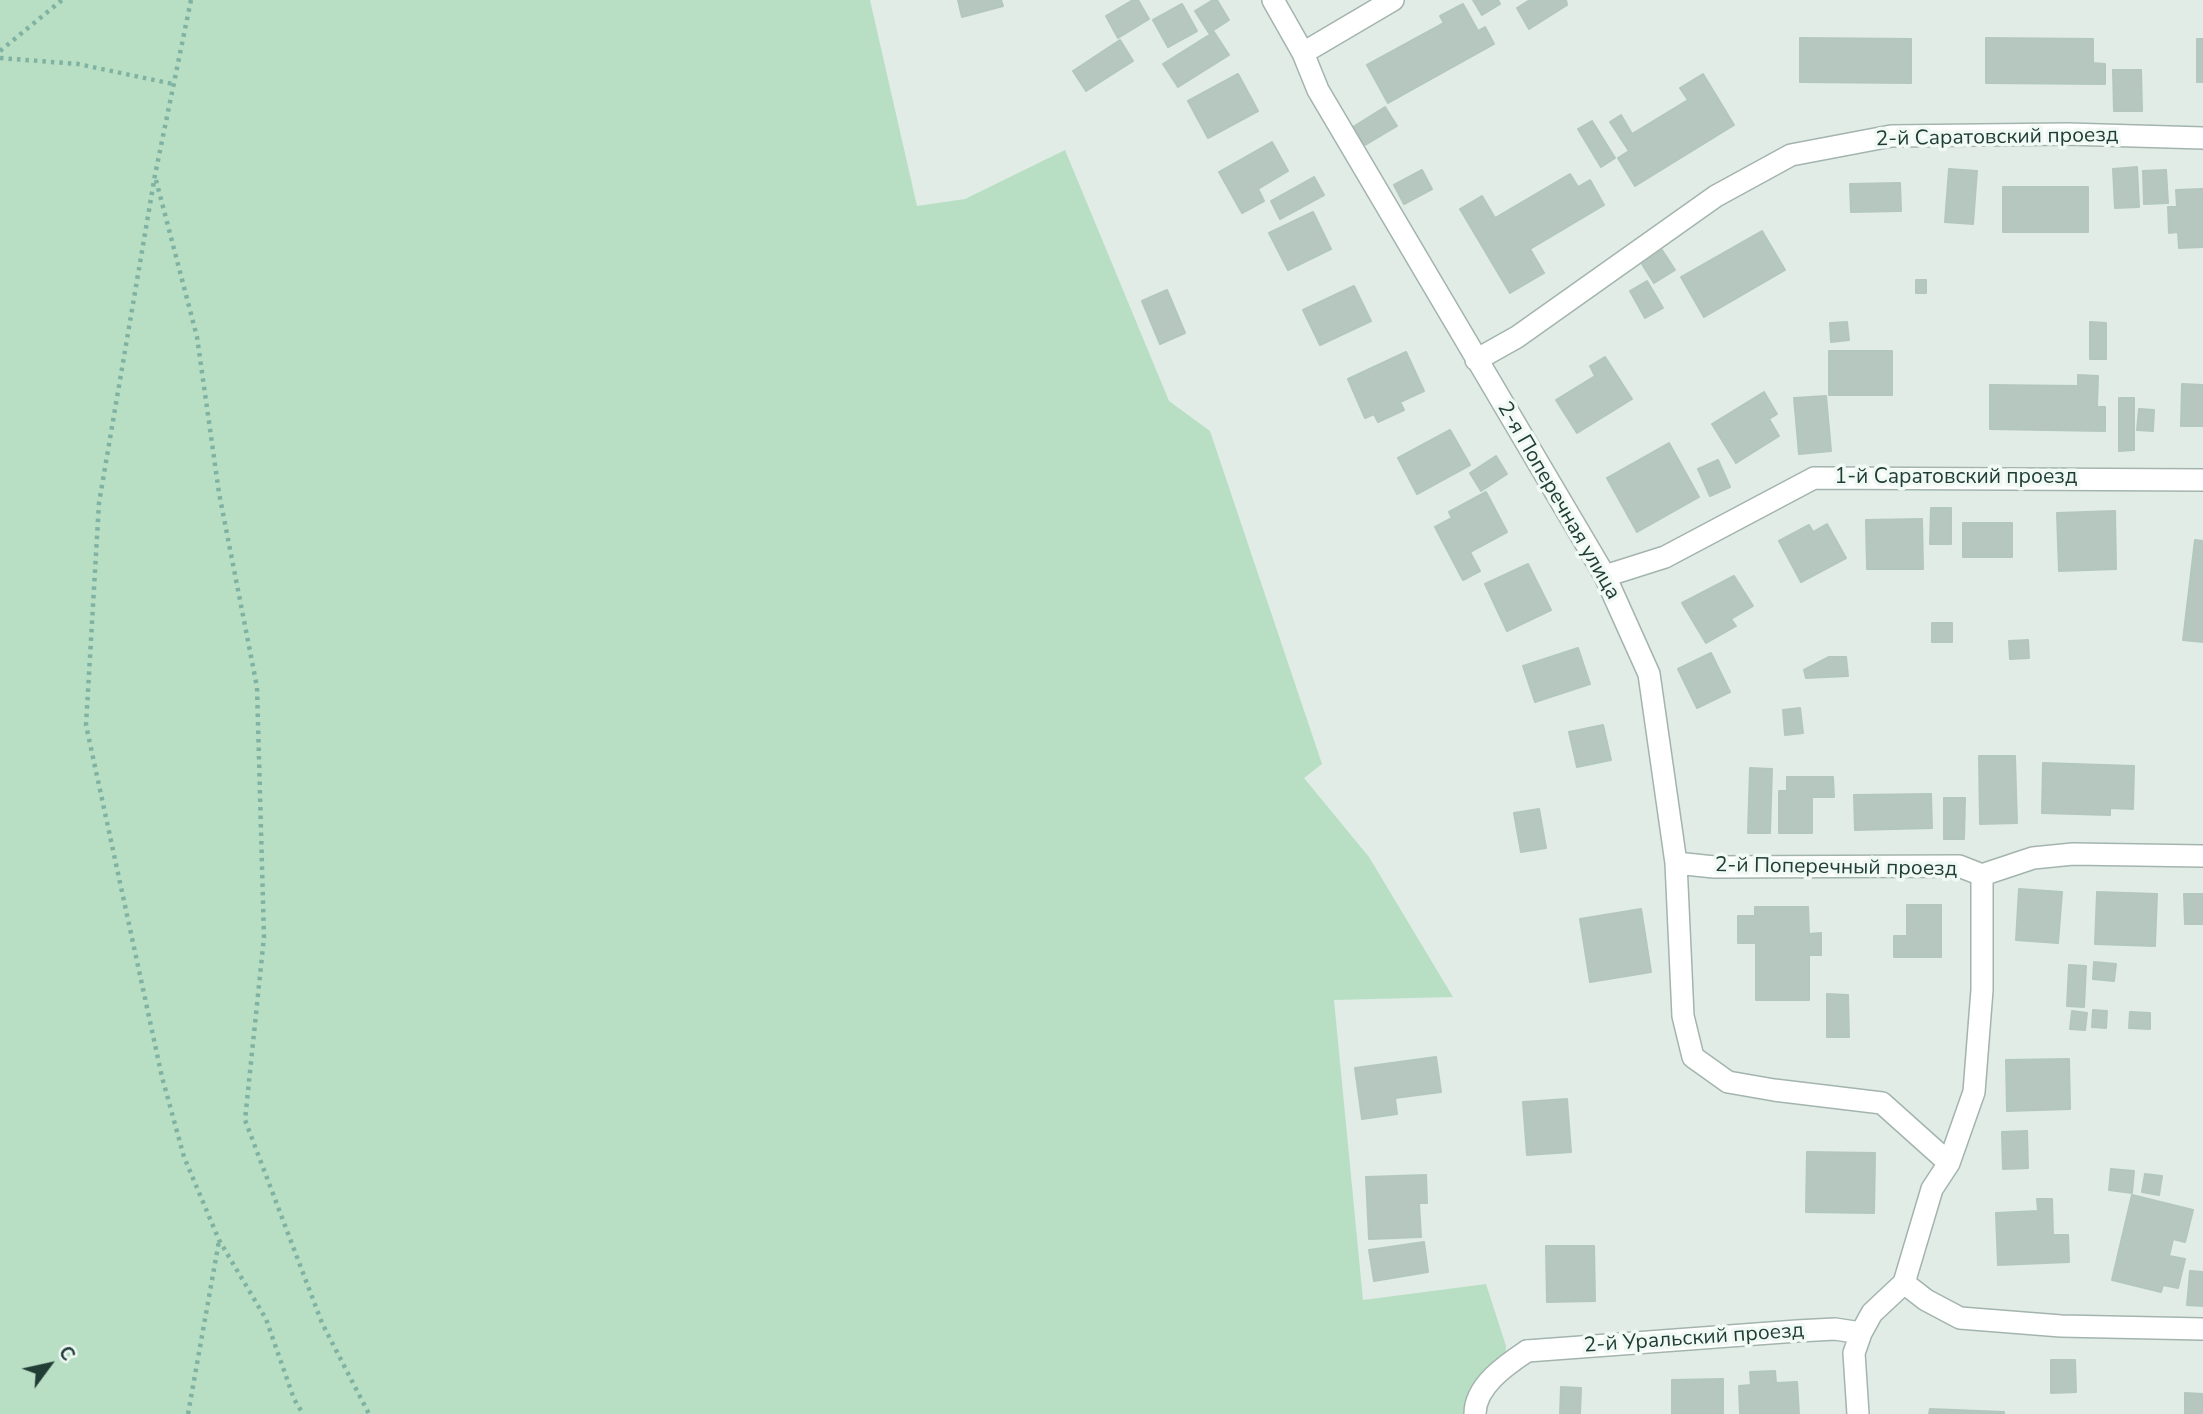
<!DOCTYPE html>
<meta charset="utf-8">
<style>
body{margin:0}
#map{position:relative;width:2203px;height:1414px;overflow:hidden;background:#e1ece7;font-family:"Nunito Sans",sans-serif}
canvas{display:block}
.north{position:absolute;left:14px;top:1330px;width:70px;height:70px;-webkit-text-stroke:5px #f1f9f5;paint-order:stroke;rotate:57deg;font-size:19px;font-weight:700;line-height:28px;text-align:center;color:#203e36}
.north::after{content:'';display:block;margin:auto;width:24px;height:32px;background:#203e36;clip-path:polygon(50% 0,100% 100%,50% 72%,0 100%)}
</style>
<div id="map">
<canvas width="2203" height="1414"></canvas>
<div class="north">С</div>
</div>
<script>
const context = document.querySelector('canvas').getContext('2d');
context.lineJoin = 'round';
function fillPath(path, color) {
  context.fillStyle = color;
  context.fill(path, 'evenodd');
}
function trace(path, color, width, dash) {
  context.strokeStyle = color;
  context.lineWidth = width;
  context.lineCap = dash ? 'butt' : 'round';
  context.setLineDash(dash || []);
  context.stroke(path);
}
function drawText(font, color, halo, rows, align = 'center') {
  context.font = font + ' "Nunito Sans",sans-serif';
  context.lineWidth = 7;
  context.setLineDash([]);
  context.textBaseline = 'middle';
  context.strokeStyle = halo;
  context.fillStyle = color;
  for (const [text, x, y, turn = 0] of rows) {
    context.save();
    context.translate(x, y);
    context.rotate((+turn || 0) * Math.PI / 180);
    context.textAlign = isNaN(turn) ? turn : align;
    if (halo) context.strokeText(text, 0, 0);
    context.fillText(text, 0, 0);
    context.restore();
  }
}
fillPath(new Path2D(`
 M0,0h870l47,206 48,-7 100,-49 104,251 41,30 112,333 -18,14 65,79 84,140 -119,3 29,300 123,-16 20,62 -1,32 -24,27v9h-1481z`), '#b8dfc3');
const building = new Path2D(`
 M958,0h43l2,6 -41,11z
 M1133,0h5l11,19 -31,19 -12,-22z
 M1213,0h4l12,20 -20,13 -14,-22z
 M1473,0h25l2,4 -18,11z
 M1530,0h36l1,5 -38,24 -12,-21z
 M1182,4l15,27 -29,16 -15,-27z
 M1463,4l15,27 7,-4 9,17 -106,59 -21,-38 77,-42 -4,-7z
 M1214,32l15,23 -51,32 -15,-23z
 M1800,38l111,1v44l-111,-1z
 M1986,38l107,1v24l12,1v20l-119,-1z
 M2197,39h6v43h-6z
 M1120,40l13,21 -47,30 -13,-20z
 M2113,70h28l1,41h-28z
 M1238,74l20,37 -50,27 -20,-37z
 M1703,74l31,51 -99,61 -17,-28 11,-7 -19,-29 11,-7 11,19 56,-34 -8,-12z
 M1385,107l12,19 -32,19 -12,-18z
 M1592,121l23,37 -14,9 -23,-38z
 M1272,142l16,29 -30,18 6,12 -22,12 -23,-41z
 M2137,167l2,40 -24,1 -2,-39z
 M1949,169l28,2 -4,53 -28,-2z
 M1422,170l10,19 -28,15 -10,-19z
 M2166,170l2,33 -24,1 -1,-33z
 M1570,174l8,13 12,-7 14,25 -74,44 14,24 -34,20 -50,-84 22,-13 13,22z
 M1314,177l10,18 -44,24 -9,-18z
 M1900,183l1,28 -50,1 -1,-28z
 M2003,187h85v45h-85z
 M2203,189l-1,58 -23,1 -1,-16 -9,1 -1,-26h9l-1,-17z
 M1313,212l18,37 -43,21 -19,-37z
 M1762,231l23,39 -81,47 -23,-40z
 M1662,250l13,20 -21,13 -12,-19z
 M1916,280h10v13h-10z
 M1647,281l16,27 -18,10 -15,-27z
 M1354,286l17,35 -51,24 -17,-35z
 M1167,290l18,43 -25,11 -18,-43z
 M1847,322l2,18 -18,2 -1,-19z
 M2090,322l16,1v36h-16z
 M1829,351h63v44h-63z
 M1406,352l18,39 -24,11 4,8 -26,12 -4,-8 -9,4 -17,-39z
 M1605,357l27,42 -55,34 -21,-33 39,-24 -5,-10z
 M2078,375l20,1 -1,31h8v24l-115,-2v-44l88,1z
 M2182,384l21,1v41h-22z
 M1764,392l13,22 -8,5 10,17 -43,27 -24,-39z
 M1826,396l5,55 -32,3 -5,-56z
 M2119,398h15v52l-15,1z
 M2139,409l15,1 -1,21 -16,-1z
 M1450,430l20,35 -53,29 -19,-36z
 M1669,443l30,54 -62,35 -30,-54z
 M1496,456l11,18 -26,17 -11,-18z
 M1718,460l12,27 -20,9 -12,-27z
 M1486,492l21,40 -37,20 10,19 -17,9 -28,-53 17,-9 -3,-6z
 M1931,508h20v36h-21z
 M2115,511l1,58 -57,2 -2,-58z
 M1922,519l1,50h-56l-1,-49z
 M1963,523h49v34h-49z
 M1827,524l19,34 -45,24 -22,-41 30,-16 4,7z
 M2195,540l8,1v101l-20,-2z
 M1528,564l23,46 -44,21 -22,-47z
 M1734,576l19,30 -22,13 5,7 -30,17 -24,-40z
 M1932,623h20v19h-20z
 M2028,640l1,18 -19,1 -1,-18z
 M1578,648l12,36 -55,18 -12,-36z
 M1711,653l19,39 -33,16 -19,-39z
 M1829,657h17l2,19 -42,2 -2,-8z
 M1800,708l3,25 -18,2 -2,-25z
 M1603,725l8,35 -34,7 -8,-35z
 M1979,756h36l2,67 -37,1z
 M2043,763l91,3 -1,43 -23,-1v7l-68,-2z
 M1750,768l22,1 -2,64h-22z
 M1787,777h46l1,20h-22v36h-33v-42h8z
 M1931,794l1,34 -77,2 -1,-35z
 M1944,798h21l-1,41h-20z
 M1539,809l7,39 -25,4 -7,-39z
 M2019,889l43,3 -4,51 -42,-3z
 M2097,892l60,2 -2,52 -60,-2z
 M2184,894h19v30h-18z
 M1907,905h34v52h-47v-21h13z
 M1755,907h53l1,27 12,-1v22h-12v45h-53v-57h-18v-27h17z
 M1641,909l10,63 -61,10 -10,-63z
 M2094,962l22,2 -2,17 -21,-2z
 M2069,965l17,1 -2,41 -17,-1z
 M1827,994l21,1 1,42h-22z
 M2093,1010l14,1 -1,17 -14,-1z
 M2072,1011l15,2 -2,17 -15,-1z
 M2130,1012l20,1v16l-21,-1z
 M1436,1057l5,35 -46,6 2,16 -35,5 -7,-51z
 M2069,1059l1,50 -63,2 -1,-51z
 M1567,1099l4,53 -44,3 -4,-53z
 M2027,1131l1,37 -25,1 -1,-37z
 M1807,1152l68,1 -1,60 -68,-1z
 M2111,1169l23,2 -2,22 -23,-3z
 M2145,1174l17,2 -3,19 -17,-3z
 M1426,1175l1,28h-8l2,34 -52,2 -3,-62z
 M2132,1195l61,15 -8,32 -12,-3 -4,17 16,3 -7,29 -15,-3 -2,7 -49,-12z
 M2037,1199h15l1,36h15l1,27 -71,3 -2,-52 42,-2z
 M1424,1242l4,30 -54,9 -5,-31z
 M1546,1246h48l1,55 -48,1z
 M2190,1271l13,1v34l-16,-1z
 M2051,1360h24l1,32 -25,1z
 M1775,1371l1,12 21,-1 2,32h-59l-1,-28 12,-1 -1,-13z
 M1723,1379v35h-51v-34z
 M1561,1387l20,1 -1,26h-20z
 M2185,1393l18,1v20h-18z
 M1930,1409l74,3v2h-75z`);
fillPath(building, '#b6c7c0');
trace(building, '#b3c7be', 2);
const lane = new Path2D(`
 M1475,1414c0,-28 31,-49 52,-63`);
const street = new Path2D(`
 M1273,0l30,53 15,37 287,486 44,98 27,189 7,153 10,41 35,25 46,8 108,13 67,60
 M1303,53l90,-53
 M1476,360l41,-23 199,-141 75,-41 100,-19 177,-2 135,4
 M1605,576l60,-19 149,-79 389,2
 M1676,863l38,4 245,-1 23,9 51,-17 40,-4 130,2
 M1904,1283l22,17 34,18 101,8 142,3
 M1527,1351l270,-20 38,-2 26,4
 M1858,1414l-4,-61 7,-20 11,-20 32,-30 28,-94 17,-26 25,-71 8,-102v-115`);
trace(lane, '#a3b4ae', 24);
trace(street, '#a3b4ae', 24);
trace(new Path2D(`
 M191,0l-36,175 -56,328 -13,222 76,352 22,80 35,83 47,79 28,80 9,15
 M0,51l62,-51
 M0,58l78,6 95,20
 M156,180l41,157 22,156 38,194 7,250 -19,183 77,203 47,91
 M188,1414l31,-173`), '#7fb2a2', 4.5, [3.5, 5]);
trace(lane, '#fff', 21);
trace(street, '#fff', 21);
drawText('21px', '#203e36', '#f1f9f5', [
 ["2-й Саратовский проезд",1997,138,-1],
 ["1-й Саратовский проезд",1956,478],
 ["2-я Поперечная улица",1558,501,60],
 ["2-й Поперечный проезд",1836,868,1],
 ["2-й Уральский проезд",1694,1339,-4]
]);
</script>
